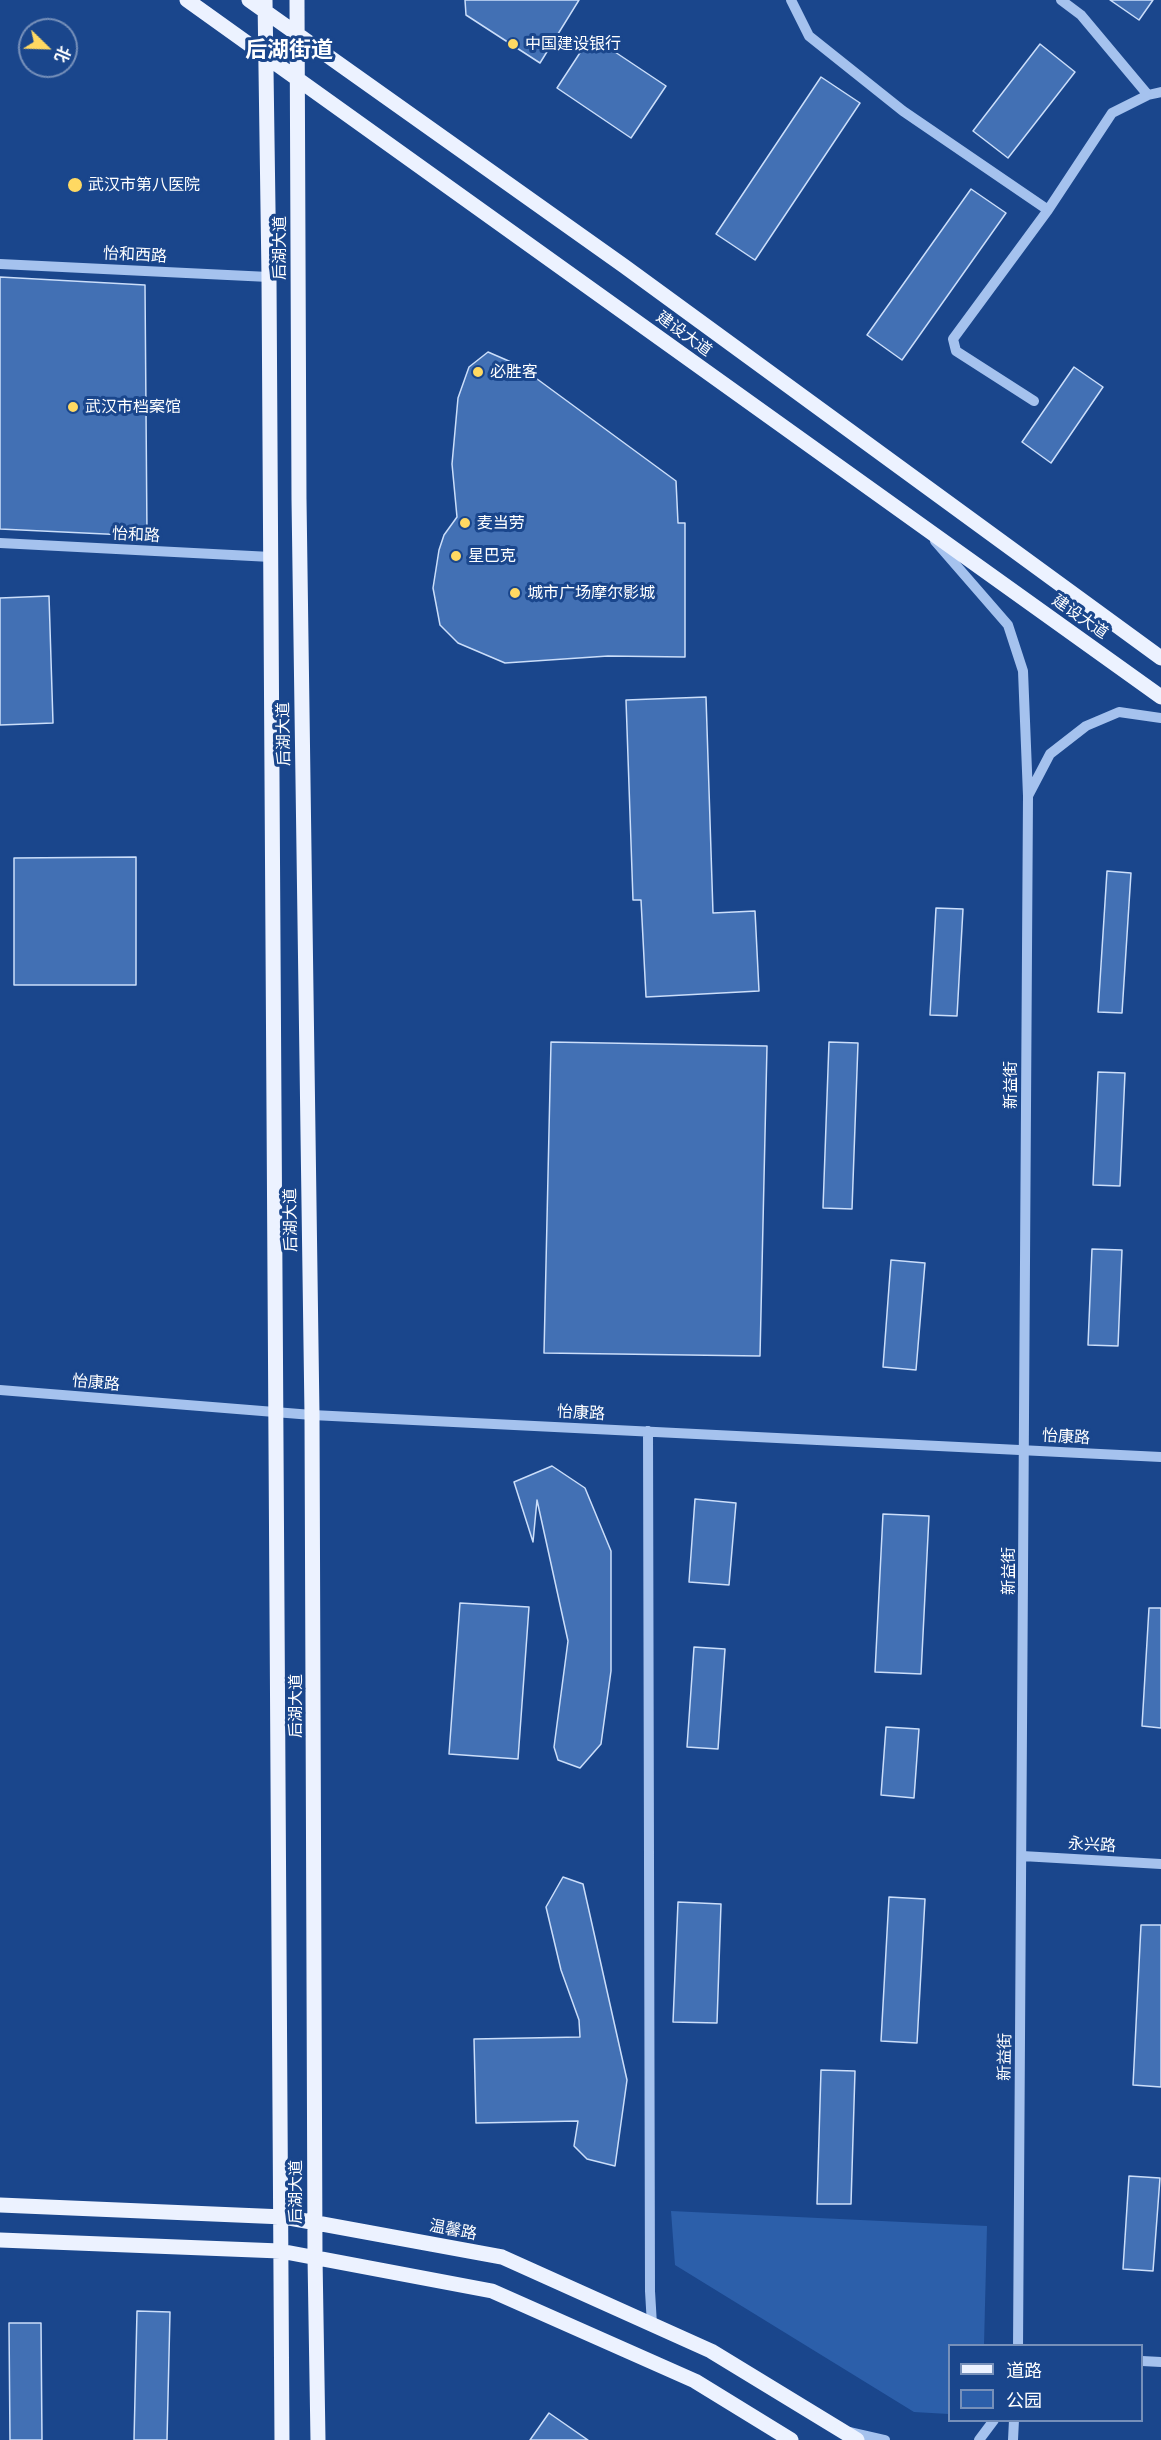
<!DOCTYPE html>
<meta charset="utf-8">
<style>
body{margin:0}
#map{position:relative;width:1161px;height:2440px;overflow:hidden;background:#1a468c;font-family:Inter,"Noto Sans SC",sans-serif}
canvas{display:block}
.legend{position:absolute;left:948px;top:2344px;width:195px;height:78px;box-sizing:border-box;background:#1a468c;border:2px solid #7690ba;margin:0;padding:8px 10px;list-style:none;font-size:18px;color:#fff}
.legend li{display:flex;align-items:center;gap:12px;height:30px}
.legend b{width:30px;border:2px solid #7690ba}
.north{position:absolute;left:18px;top:18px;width:60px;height:60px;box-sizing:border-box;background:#1a468c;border:2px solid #7690ba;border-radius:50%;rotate:113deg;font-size:16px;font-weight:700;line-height:24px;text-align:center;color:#fff}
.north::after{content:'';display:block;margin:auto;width:21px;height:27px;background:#ffd962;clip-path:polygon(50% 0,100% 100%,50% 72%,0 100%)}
</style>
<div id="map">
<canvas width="1161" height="2440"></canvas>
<ul class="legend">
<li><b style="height:8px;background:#ecf2ff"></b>道路</li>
<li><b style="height:16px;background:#2c5faa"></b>公园</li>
</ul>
<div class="north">北</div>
</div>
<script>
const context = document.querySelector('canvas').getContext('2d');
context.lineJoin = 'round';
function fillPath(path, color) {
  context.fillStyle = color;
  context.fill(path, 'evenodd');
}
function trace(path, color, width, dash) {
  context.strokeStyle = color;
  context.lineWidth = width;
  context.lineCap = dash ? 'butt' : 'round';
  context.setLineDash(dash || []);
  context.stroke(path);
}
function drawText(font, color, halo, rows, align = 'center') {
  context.font = font + ' Inter,"Noto Sans SC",sans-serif';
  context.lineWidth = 6;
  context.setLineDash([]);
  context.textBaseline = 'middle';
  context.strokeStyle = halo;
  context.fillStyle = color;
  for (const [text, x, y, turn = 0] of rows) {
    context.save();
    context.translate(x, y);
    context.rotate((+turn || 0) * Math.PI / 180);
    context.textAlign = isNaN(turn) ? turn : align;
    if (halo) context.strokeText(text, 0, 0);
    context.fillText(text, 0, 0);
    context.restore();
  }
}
fillPath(new Path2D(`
 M671,2211l316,15 -3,119 -34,1 -1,68 -35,-2 -239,-147z`), '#2c5faa');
const building = new Path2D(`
 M465,0h114l-39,63 -74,-48z
 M1110,0h43l-14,20z
 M591,36l75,50 -35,52 -74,-50z
 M1040,44l35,28 -67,86 -35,-27z
 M821,77l39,26 -105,157 -39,-26z
 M971,189l35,24 -104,147 -35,-25z
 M0,277l145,8 2,251 -147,-7z
 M488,352l30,13 158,116 2,42h7v134l-77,-1 -103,7 -47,-20 -18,-18 -7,-37 6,-38 5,-15 13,-18 -5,-53 6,-66 11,-31z
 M1074,367l29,20 -52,76 -29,-21z
 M49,596l4,127 -53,2v-127z
 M706,697l7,216 42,-2 4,80 -113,6 -5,-97h-8l-7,-200z
 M136,857v128h-122v-127z
 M1107,871l24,2 -9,140 -24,-1z
 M936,908l27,1 -6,107 -27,-1z
 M551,1042l216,4 -7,310 -216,-3z
 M829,1042l29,1 -6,166 -29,-1z
 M1098,1072l27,1 -5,113 -27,-1z
 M1092,1249l30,1 -4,96 -30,-1z
 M891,1260l34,3 -9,107 -33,-3z
 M552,1466l33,22 26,63v120l-10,73 -21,24 -22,-8 -4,-13 14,-106 -31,-141 -4,42 -19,-60z
 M695,1499l41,4 -7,82 -40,-3z
 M883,1514l46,2 -8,158 -46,-2z
 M460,1603l69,4 -11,152 -69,-5z
 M1149,1608h12v120l-19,-2z
 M694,1647l31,2 -7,100 -31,-2z
 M886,1727l33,2 -5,69 -33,-3z
 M563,1877l20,7 44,196 -12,86 -28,-7 -13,-13 4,-25 -102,2 -2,-84 106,-2 -1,-17 -18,-50 -15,-63z
 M889,1897l36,2 -8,144 -36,-2z
 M678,1902l43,2 -4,119 -44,-1z
 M1141,1925h20v162l-28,-2z
 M821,2070l34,1 -4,133h-34z
 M1129,2176l31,2 -7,93 -30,-2z
 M137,2311l33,1 -3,128h-33z
 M9,2323h32l1,117h-32z
 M549,2413l39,27h-58z`);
fillPath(building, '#4270b4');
trace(building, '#cbdefa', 1.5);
trace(new Path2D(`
 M791,0l18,36 94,75 145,99
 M1061,0l20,15 67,80
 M0,264l269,13
 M1034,401l-78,-50 -3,-12 95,-129 64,-97 36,-18 13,-3
 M935,541l73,84 15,46 5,125 22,-42 36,-28 33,-14 42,6
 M0,543l271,14
 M0,1390l312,25 849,42
 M648,1431l2,860 2,34
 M1022,1856l139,8
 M1018,2346l10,-1550
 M1142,2361l19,1
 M850,2432l35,8
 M979,2440l15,-20
 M1013,2440l1,-20`), '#a5c2ee', 10);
trace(new Path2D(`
 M187,0l974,697
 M249,0l375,266 537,392
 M265,0l4,277 13,2163
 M297,0l2,499 13,916 3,842 3,183
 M0,2205l284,12 218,40 209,94 146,89
 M0,2240l280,11 212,40 203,90 96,59`), '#ecf2ff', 15);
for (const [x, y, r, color] of [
 [513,44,6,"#ffd962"],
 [75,185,8,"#ffd962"],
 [478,372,6,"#ffd962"],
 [73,407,6,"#ffd962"],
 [465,523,6,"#ffd962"],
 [456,556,6,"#ffd962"],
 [515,593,6,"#ffd962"]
]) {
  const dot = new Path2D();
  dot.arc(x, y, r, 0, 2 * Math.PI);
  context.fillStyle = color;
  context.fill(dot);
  trace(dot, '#1a468c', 2);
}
drawText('16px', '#fff', '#1a468c', [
 ["中国建设银行",525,44],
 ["武汉市第八医院",88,185],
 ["必胜客",490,372],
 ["武汉市档案馆",85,407],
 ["麦当劳",477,523],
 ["星巴克",468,556],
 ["城市广场摩尔影城",527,593]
], 'left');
drawText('16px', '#fff', '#1a468c', [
 ["后湖大道",280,248,-90],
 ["怡和西路",135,255,3],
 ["建设大道",684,334,36],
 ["怡和路",136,535,3],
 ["建设大道",1080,617,35],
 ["后湖大道",284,734,-91],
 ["新益街",1011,1085,-90],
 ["后湖大道",291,1220,-91],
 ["怡康路",96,1383,5],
 ["怡康路",581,1413,3],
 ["怡康路",1066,1437,3],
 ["新益街",1009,1571,-90],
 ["后湖大道",296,1706,-90],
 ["永兴路",1092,1845,3],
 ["新益街",1005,2057,-89],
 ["后湖大道",296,2192,-90],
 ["温馨路",453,2230,11]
]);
drawText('bold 22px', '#fff', '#1a468c', [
 ["后湖街道",289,50]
]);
</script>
